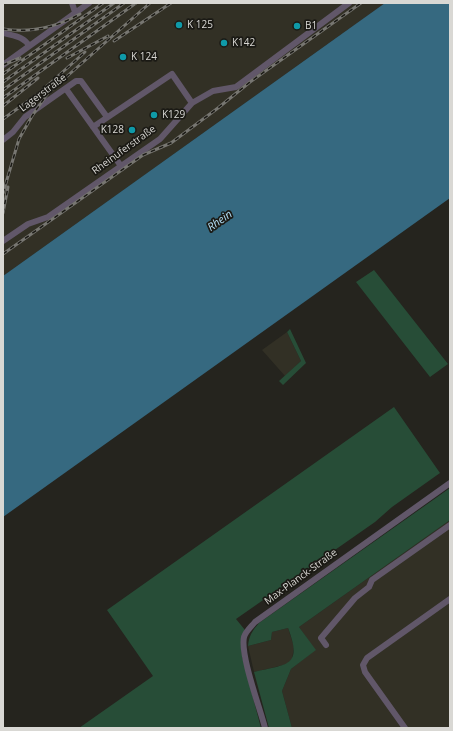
<!DOCTYPE html>
<meta charset="utf-8">
<style>
body{margin:0}
#map{position:relative;width:453px;height:731px;overflow:hidden;background:#25241e;font-family:"Open Sans",sans-serif}
canvas{display:block}
.frame{position:absolute;inset:0;border:4px solid #d9d8d4;pointer-events:none}
</style>
<div id="map">
<canvas width="453" height="731"></canvas>
<div class="frame"></div>
</div>
<script>
const context = document.querySelector('canvas').getContext('2d');
context.lineJoin = 'round';
function fillPath(path, color) {
  context.fillStyle = color;
  context.fill(path, 'evenodd');
}
function trace(path, color, width, dash) {
  context.strokeStyle = color;
  context.lineWidth = width;
  context.lineCap = dash ? 'butt' : 'round';
  context.setLineDash(dash || []);
  context.stroke(path);
}
function drawText(font, color, halo, rows, align = 'center') {
  context.font = font + ' "Open Sans",sans-serif';
  context.lineWidth = 3.5;
  context.setLineDash([]);
  context.textBaseline = 'middle';
  context.strokeStyle = halo;
  context.fillStyle = color;
  for (const [text, x, y, turn = 0] of rows) {
    context.save();
    context.translate(x, y);
    context.rotate((+turn || 0) * Math.PI / 180);
    context.textAlign = isNaN(turn) ? turn : align;
    if (halo) context.strokeText(text, 0, 0);
    context.fillText(text, 0, 0);
    context.restore();
  }
}
fillPath(new Path2D(`
 M3,3h382l-382,273z
 M287,332l14,29 -16,15 -23,-26z
 M450,520v208h-158l-10,-37 9,-22 24,-19 -16,-23z
 M288,628l6,19 -2,12 -4,5 -34,8 -6,-26 23,-6 1,-8z`), '#323025');
fillPath(new Path2D(`
 M374,270l74,94 -18,13 -74,-95z
 M290,329l16,34 -23,22 -4,-4 22,-20 -14,-29z
 M394,407l46,66 -48,34 -17,15 -139,97 9,11 -4,10 1,16 19,72h-182l74,-52 -46,-66z
 M450,488v32l-151,107 17,23 -25,19 -9,22 10,37h-23l-15,-56c33,-8 49,-5 34,-44l-16,4 -1,8 -23,6c1,-10 4,-15 11,-23z`), '#274d37');
fillPath(new Path2D(`
 M385,3h65v195l-447,319v-241z`), '#366980');
trace(new Path2D(`
 M72,3l3,9
 M3,33c10,3 21,3 26,13
 M3,65l86,-62
 M66,89l55,77
 M93,127l79,-53 20,29
 M3,140l10,-8 12,-15 51,-36h5l26,36
 M3,241l25,-17 20,-7 112,-78 32,-36 21,-12 23,-4 113,-84
 M326,645l-5,-7 34,-40 14,-11 3,-7 78,-55
 M265,728c-5,-20 -25,-73 -21,-91 2,-6 7,-10 11,-15l195,-139
 M405,728l-40,-56 -2,-7 4,-7 83,-59`), '#615769', 6);
const rail = new Path2D(`
 M3,29c28,4 52,-1 77,-15
 M114,41l57,-38
 M67,58l41,-22
 M3,65l17,-7
 M3,74l100,-71
 M3,82l111,-79
 M3,90l121,-87
 M3,98l133,-95
 M3,106l35,-28
 M3,119l35,-25 47,-42
 M3,193l16,-54 13,-23 16,-23 102,-90
 M3,213l5,-26
 M3,254l140,-99 28,-12 47,-35 32,-26 111,-79`);
trace(rail, '#777671', 3);
trace(rail, '#1b1a15', 1.5, [4.5]);
for (const [x, y, r, color] of [
 [179,25,4,"#0f9aa8"],
 [297,26,4,"#0f9aa8"],
 [224,43,4,"#0f9aa8"],
 [123,57,4,"#0f9aa8"],
 [154,115,4,"#0f9aa8"],
 [132,130,4,"#0f9aa8"]
]) {
  const dot = new Path2D();
  dot.arc(x, y, r, 0, 2 * Math.PI);
  context.fillStyle = color;
  context.fill(dot);
  trace(dot, '#1b1a15', 1.5);
}
drawText('10px', '#d9d8d4', '#1b1a15', [
 ["K 125",187,25],
 ["B1",305,26],
 ["K142",232,43],
 ["K 124",131,57],
 ["K129",162,115],
 ["K128",124,130,"right"]
], 'left');
drawText('10px', '#d9d8d4', '#1b1a15', [
 ["Lagerstraße",43,93,-37],
 ["Rheinuferstraße",124,150,-36],
 ["Max-Planck-Straße",301,577,-36]
]);
drawText('italic 11px', '#b2dff7', '#1b1a15', [
 ["Rhein",220,221,-35]
]);
</script>
